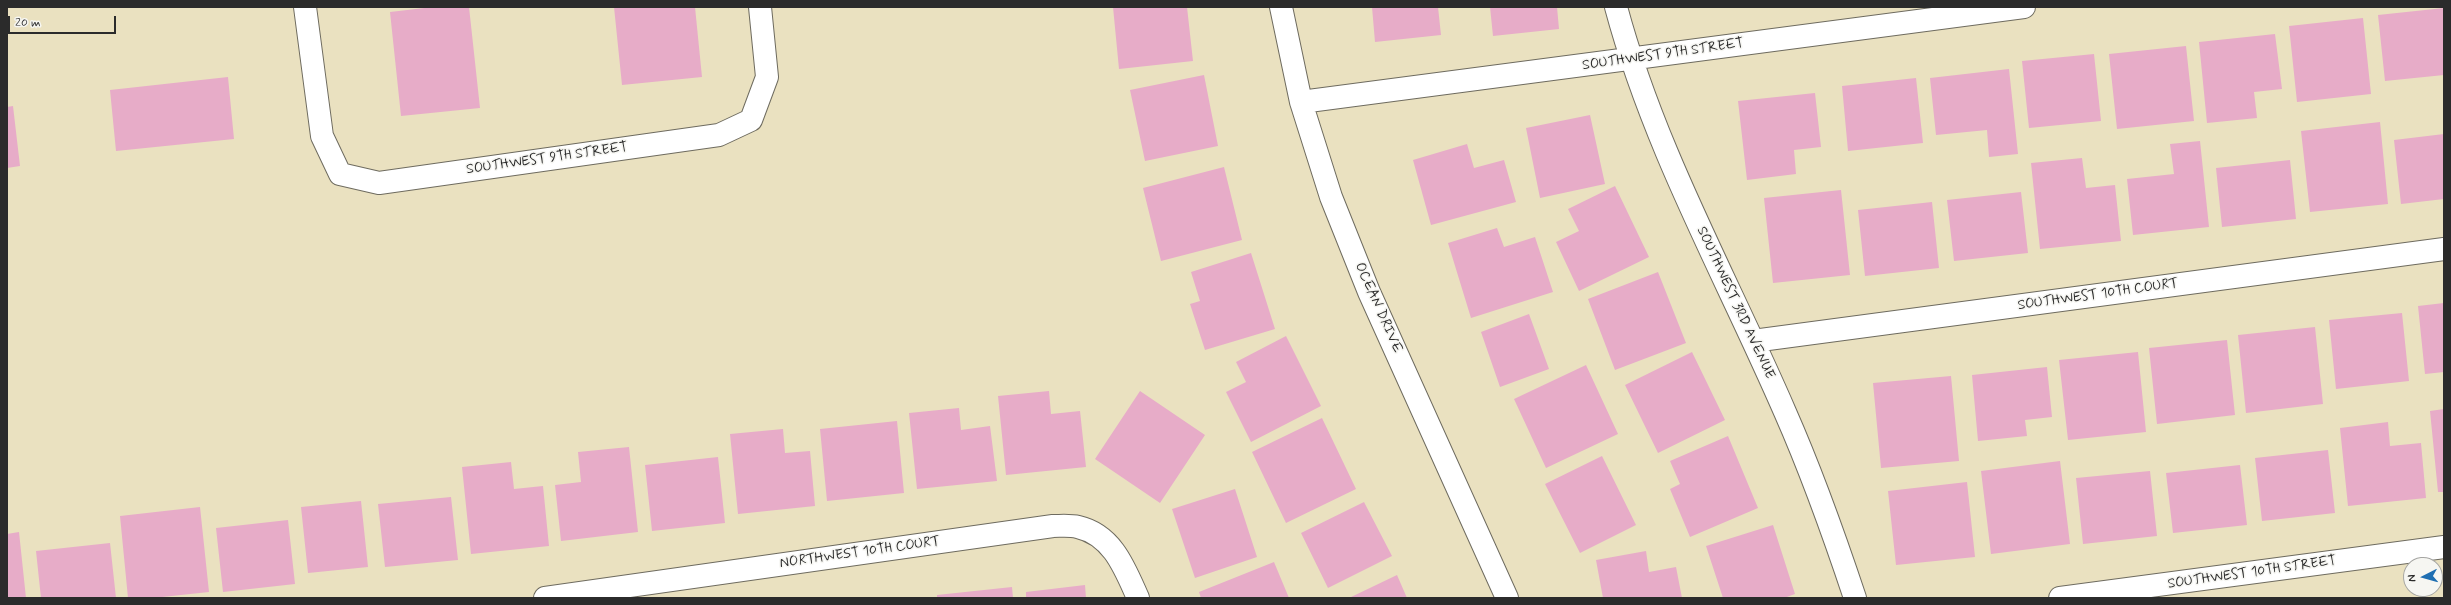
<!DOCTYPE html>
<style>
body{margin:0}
#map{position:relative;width:2451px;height:605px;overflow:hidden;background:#eae1c0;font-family:Mynerve,sans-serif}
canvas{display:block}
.frame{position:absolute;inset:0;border:8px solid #2b2b2b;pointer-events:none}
.north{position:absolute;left:2403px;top:557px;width:40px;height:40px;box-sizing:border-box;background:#f6f6f2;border:1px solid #a5a5a2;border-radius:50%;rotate:264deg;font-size:11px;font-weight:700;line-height:16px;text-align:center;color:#2b2b2b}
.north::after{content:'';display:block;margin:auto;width:14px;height:18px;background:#1f6fb2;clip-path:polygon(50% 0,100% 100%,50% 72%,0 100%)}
.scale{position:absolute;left:8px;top:16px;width:108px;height:18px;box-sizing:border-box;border:2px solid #2b2b2b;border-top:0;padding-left:5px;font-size:12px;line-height:14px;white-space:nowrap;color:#2b2b2b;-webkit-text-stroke:3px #f6f6f2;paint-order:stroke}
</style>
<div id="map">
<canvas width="2451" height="605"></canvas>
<div class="frame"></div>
<div class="north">N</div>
<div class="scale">20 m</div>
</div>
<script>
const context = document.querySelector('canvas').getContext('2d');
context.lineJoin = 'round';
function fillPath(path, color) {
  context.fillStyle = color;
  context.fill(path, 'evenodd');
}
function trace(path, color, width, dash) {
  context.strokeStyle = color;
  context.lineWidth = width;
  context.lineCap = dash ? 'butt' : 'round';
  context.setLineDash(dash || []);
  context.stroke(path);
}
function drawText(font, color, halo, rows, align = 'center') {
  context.font = font + ' Mynerve,sans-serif';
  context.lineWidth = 3;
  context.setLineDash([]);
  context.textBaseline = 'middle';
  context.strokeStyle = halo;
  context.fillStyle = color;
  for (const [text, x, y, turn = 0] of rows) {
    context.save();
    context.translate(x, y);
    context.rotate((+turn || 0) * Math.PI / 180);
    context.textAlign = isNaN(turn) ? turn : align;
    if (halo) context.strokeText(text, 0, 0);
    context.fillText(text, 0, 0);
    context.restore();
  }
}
fillPath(new Path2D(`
 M433,7h36l11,101 -79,8 -11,-104z
 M614,7h81l7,70 -80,8z
 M1113,7h74l6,54 -74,8z
 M1372,7h66l3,28 -66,7z
 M1490,7h67l2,22 -66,7z
 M2444,8v67l-59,6 -7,-66z
 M2363,18l8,76 -74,8 -8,-76z
 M2275,34l7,55 -28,3 3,26 -50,5 -8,-81z
 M2186,46l8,75 -77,8 -8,-75z
 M2094,54l7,67 -72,7 -7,-67z
 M2009,69l9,85 -29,3 -2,-27 -51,5 -6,-57z
 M1204,75l14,71 -73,15 -15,-71z
 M228,77l6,62 -118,12 -6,-61z
 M1916,78l7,65 -75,8 -6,-65z
 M1815,93l6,54 -27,3 2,24 -49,6 -9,-79z
 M13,106l7,60 -13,2v-61z
 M1590,115l15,69 -65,14 -14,-70z
 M2380,122l8,82 -78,8 -9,-81z
 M2444,134v65l-43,5 -7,-64z
 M2200,141l9,86 -76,8 -6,-56 47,-5 -4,-30z
 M1467,144l7,24 30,-8 12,42 -85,23 -18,-65z
 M2082,158l4,30 29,-3 6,56 -81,8 -9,-86z
 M2290,160l6,59 -74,8 -6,-59z
 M1224,167l18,73 -81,21 -18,-73z
 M1615,186l34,71 -70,34 -23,-49 23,-11 -11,-22z
 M1841,190l9,85 -77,8 -9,-85z
 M2021,192l7,61 -74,8 -7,-61z
 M1932,202l7,66 -74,8 -7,-66z
 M1497,228l7,19 31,-10 18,55 -82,26 -23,-75z
 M1251,253l24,76 -70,21 -15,-46 10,-3 -9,-29z
 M1658,272l28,71 -71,27 -27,-71z
 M2444,303v69l-19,2 -7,-68z
 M2402,313l7,68 -73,8 -7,-69z
 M1529,314l20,55 -49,18 -19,-55z
 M2315,327l8,77 -77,9 -8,-78z
 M1286,336l35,70 -70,36 -25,-50 20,-10 -10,-20z
 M2227,340l8,75 -78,9 -8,-76z
 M1692,352l33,68 -67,33 -33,-68z
 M2138,352l8,80 -78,8 -9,-80z
 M1586,365l32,69 -72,34 -32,-69z
 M2047,367l5,50 -27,3 2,16 -49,5 -6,-66z
 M1951,376l8,85 -78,7 -8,-85z
 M1049,391l2,23 29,-3 6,56 -80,8 -8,-79z
 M1140,391l65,44 -45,68 -65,-44z
 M959,408l2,22 29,-4 7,55 -80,8 -8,-76z
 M2444,409v83h-6l-8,-81z
 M1322,418l34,71 -70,34 -34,-71z
 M897,421l7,72 -77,8 -7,-72z
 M2388,422l2,24 31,-3 5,55 -78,8 -8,-78z
 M783,429l2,24 25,-2 5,55 -77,8 -8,-80z
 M1728,436l30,72 -68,29 -20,-48 10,-5 -10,-23z
 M629,447l9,85 -77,9 -6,-56 26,-3 -3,-30z
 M2328,450l7,63 -73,8 -7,-63z
 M1602,456l34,69 -56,28 -35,-69z
 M718,457l7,66 -73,8 -7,-66z
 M2060,461l10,83 -79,10 -10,-83z
 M511,462l3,27 29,-3 6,60 -78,8 -9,-87z
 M2240,465l7,60 -74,8 -7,-60z
 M2150,471l7,65 -74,8 -7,-66z
 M1967,482l8,75 -79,8 -8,-74z
 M1235,489l22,68 -62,21 -23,-69z
 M451,497l7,63 -73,7 -7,-63z
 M361,501l7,66 -60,6 -7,-66z
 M1364,502l28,54 -64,32 -27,-55z
 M200,507l9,85 -56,6h-25l-8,-82z
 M288,520l7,64 -72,8 -7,-64z
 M1773,525l22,69 -11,4h-61l-17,-52z
 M19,532l7,66h-19v-64z
 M110,543l6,55h-75l-5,-47z
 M1646,551l3,21 27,-5 6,31h-79l-7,-38z
 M1274,562l15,36h-88l-2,-6z
 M1397,575l10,23h-58z
 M1085,585l1,13h-60v-6z
 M1012,587l1,11h-76v-3z`), '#e7acc8');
const minor = new Path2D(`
 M305,7l17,129 18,38 39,9 340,-48 32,-15 16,-43 -7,-70
 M1281,7l20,95 30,95 38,95 138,306
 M1616,7c38,142 111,271 169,405 27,61 49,123 70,186
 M1301,102l723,-95
 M1753,341l691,-92
 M545,598l508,-72c8,0 17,-1 25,1 35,8 47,42 60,71
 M2060,598l384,-51`);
trace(minor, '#6e6b5f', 24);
trace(minor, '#fff', 22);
drawText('14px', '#2b2b2b', '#f6f6f2', [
 ["SOUTHWEST 9TH STREET",1663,55,-8],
 ["SOUTHWEST 9TH STREET",547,159,-8],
 ["SOUTHWEST 10TH COURT",2098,295,-8],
 ["SOUTHWEST 3RD AVENUE",1735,303,65],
 ["OCEAN DRIVE",1378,308,66],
 ["NORTHWEST 10TH COURT",860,553,-8],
 ["SOUTHWEST 10TH STREET",2252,573,-8]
]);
</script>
